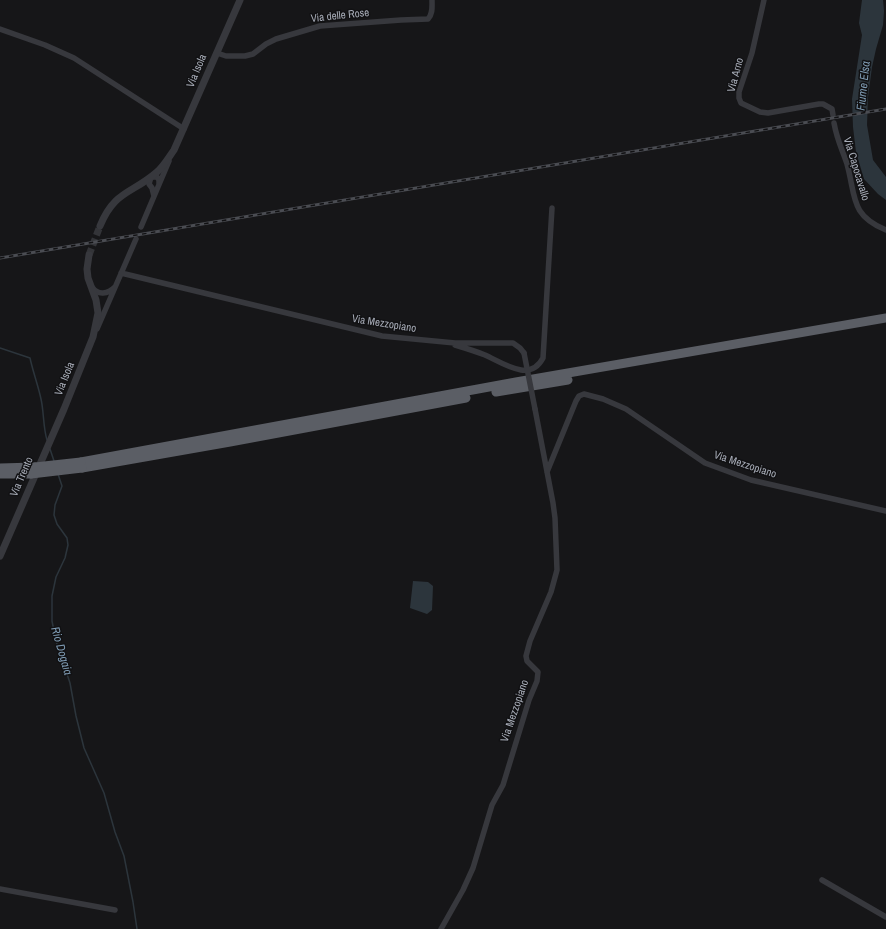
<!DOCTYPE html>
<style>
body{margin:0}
canvas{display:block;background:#161618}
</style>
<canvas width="886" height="929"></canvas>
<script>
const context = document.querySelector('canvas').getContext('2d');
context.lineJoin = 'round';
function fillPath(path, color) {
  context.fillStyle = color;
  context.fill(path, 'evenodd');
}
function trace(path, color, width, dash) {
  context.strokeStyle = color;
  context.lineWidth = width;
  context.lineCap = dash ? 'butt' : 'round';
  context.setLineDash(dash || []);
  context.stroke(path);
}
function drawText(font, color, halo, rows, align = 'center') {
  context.font = font + ' "Archivo Narrow",sans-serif';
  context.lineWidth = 3;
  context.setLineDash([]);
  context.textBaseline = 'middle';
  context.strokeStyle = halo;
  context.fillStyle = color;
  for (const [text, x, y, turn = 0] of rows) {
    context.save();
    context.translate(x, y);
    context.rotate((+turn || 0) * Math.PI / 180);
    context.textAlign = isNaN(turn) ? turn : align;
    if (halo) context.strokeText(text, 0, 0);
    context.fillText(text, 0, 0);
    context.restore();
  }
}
fillPath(new Path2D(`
 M862,0h21l1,11 -1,14 -7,24 -4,18 -4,30 -1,28 6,35 13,17v23l-8,-6 -14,-15 -8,-27 -3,-25 -1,-28 10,-64 -3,-12z
 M413,581l15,1 5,4 -1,24 -5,4 -17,-6z`), '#2c353c');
trace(new Path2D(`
 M0,348l30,10c3,14 8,27 11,41 3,13 2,28 6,41
 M50,449l4,12
 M58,474l4,12 -7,19 -1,10 3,9 10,14 1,7 -3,13 -9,19 -4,19v25l4,20 14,42 6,33 8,32 20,45 11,39 9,24 9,46 4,27`), '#2c353c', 1.5);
trace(new Path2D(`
 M89,255l11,-29`), '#333438', 7, [7, 3.5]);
trace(new Path2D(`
 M764,0l-12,53 -13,39v6l2,5 19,9 8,1 51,-9h4l9,5 1,6
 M0,29l45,16 29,13 110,71
 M217,53l9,3h19l8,-2 13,-10 10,-5 44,-13 81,-6 27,-1c5,-5 4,-12 4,-19
 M834,123c3,17 8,26 13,41 9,33 3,51 39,66
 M154,196l-2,-8 -3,-4 2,-7h6l2,3v4
 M141,227l28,-66
 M121,273l261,63 73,7h58l7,5 4,5
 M92,287c6,9 16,7 23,0
 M97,329l39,-90
 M455,345c10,3 20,6 30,10 18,8 45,28 58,3l9,-150
 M547,472l29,-71 3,-5 5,-2 19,5 23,10 79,54 19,7 27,10 135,31
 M822,880l64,37
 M0,889l115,21
 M441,929l22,-39 10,-22 19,-63 11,-20 26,-85 8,-19 1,-9 -11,-11 -1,-5 4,-15 21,-49 6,-22 -2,-52 -2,-15 -18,-94`), '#37383d', 5.5);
trace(new Path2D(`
 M100,226c15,-36 32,-32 57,-54 7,-6 12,-15 17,-22l66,-150
 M0,556l64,-147 29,-72 5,-24 -2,-13 -8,-22 -1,-9 2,-14`), '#37383d', 7);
trace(new Path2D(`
 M496,392l72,-12
 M81,462l435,-80 370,-64
 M0,468l35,-1
 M82,468l148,-26 236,-44
 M0,474h31`), '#5b5e65', 9);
const rail = new Path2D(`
 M0,258l886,-149`);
trace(rail, '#4a4c52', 3);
trace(rail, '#111113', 1.5, [4.5]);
trace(new Path2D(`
 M524,353l11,56`), '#37383d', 5.5);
trace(new Path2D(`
 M35,467l46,-5
 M31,474l51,-6`), '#5b5e65', 9);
drawText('11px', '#a8adb8', '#111113', [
 ["Via delle Rose",340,16,-6],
 ["Via Isola",197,71,-67],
 ["Via Arno",736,75,-75],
 ["Via Capocavallo",856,169,73],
 ["Via Mezzopiano",384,324,9],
 ["Via Isola",65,379,-68],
 ["Via Mezzopiano",745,465,18],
 ["Via Trento",22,477,-67],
 ["Via Mezzopiano",515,711,-71]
]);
drawText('italic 12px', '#7f9bb3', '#111113', [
 ["Fiume Elsa",864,86,-84],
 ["Rio Dogaia",61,651,74]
]);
</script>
